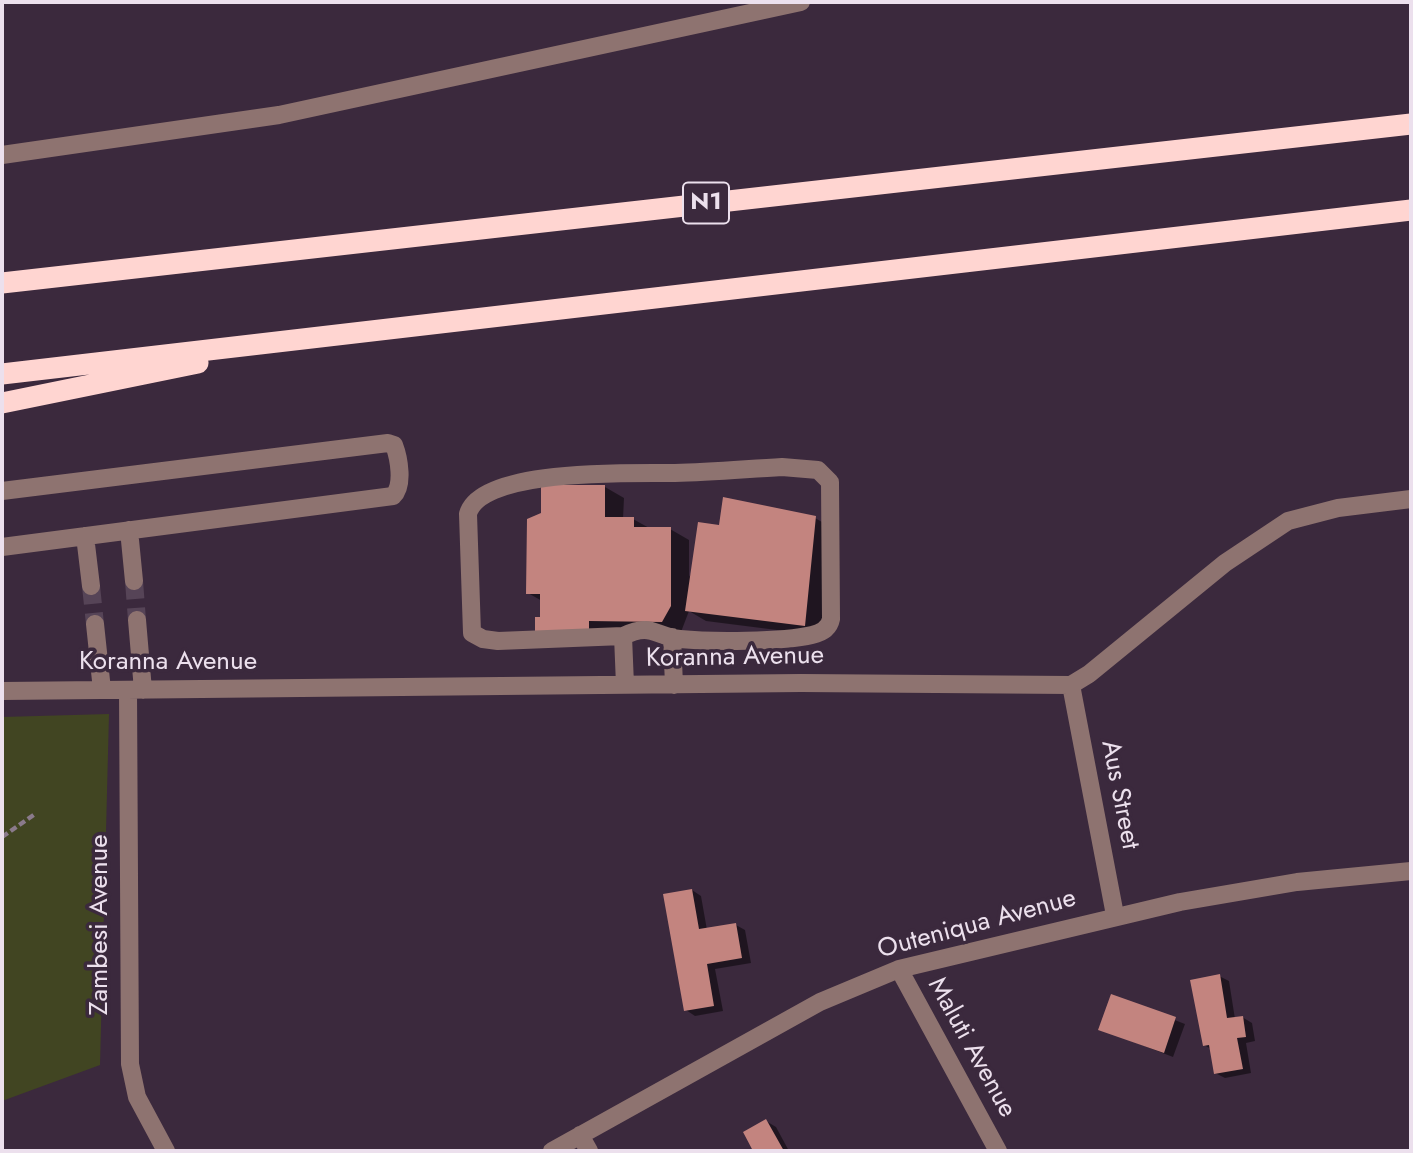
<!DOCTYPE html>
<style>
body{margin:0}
#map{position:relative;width:1413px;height:1153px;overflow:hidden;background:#3b293d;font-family:Jost,sans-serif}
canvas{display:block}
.frame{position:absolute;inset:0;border:4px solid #ece0ed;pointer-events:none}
</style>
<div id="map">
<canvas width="1413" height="1153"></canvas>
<div class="frame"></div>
</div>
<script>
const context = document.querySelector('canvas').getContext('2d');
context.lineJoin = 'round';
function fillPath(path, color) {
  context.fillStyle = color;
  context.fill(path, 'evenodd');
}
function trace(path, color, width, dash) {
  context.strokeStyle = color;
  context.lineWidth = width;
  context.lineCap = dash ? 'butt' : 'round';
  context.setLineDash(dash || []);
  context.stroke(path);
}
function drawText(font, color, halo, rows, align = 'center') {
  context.font = font + ' Jost,sans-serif';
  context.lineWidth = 7;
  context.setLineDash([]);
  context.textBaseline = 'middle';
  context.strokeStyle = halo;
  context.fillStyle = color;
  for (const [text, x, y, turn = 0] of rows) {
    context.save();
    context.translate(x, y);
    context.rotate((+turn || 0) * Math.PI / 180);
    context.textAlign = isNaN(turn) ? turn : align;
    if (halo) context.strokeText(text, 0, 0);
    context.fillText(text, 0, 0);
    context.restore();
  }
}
fillPath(new Path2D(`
 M109,714l-9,351 -98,36v-384z`), '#414522');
fillPath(new Path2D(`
 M605,487l19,11 -1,21h10l18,10h19l19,11v37l31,-50 95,-9 19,11 -10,107 -118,-15 -17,-10 -8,21 -74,12 -66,-25 1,-18 -14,-8 15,-79z
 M692,890l9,6 6,34 29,-5 9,5 6,33 -36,6 8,42 -28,5 -9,-6z
 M1219,976l10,5 6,38 7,-2 10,6 3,18 -9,2 5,30 -26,5 -10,-5 -4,-24 -7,-4z
 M1112,996l73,28 -12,33 -73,-28z
 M766,1121l10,6 13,24h-34l-10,-18z`), '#0007');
fillPath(new Path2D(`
 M541,485h64v32h29v10h37v79l-9,16 -73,-1v13h-54v-17h5v-23h-14l1,-75 14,-6z
 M723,497l93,19 -11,110 -120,-15 13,-89 21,3z
 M692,889l7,40 37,-6 6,35 -35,6 7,42 -30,5 -21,-117z
 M1220,974l7,44 16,-2 3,21 -9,1 6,31 -29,5 -5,-29 -6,1 -13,-66z
 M1111,994l65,23 -12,36 -66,-23z
 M766,1119l18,32h-31l-10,-19z`), '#c3847f');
trace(new Path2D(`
 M134,581l3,39
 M91,586l4,38`), '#564457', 18, [18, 9]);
trace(new Path2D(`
 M2,837l33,-23`), '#8a7a8b', 4.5, [7, 3.5]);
trace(new Path2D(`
 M2,155l277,-40 522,-113
 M782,467l36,3 12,12 1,137c-2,10 -10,14 -19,16 -29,7 -102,7 -132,4 -26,-3 -28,-17 -57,-3l-125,5 -15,-2 -11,-6 -4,-119c13,-47 168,-40 207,-41 36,-1 71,-4 107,-6z
 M2,491l386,-48 6,2c5,13 10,41 -1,51l-391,51
 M129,530l5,51
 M85,536l6,50
 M137,620l6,70
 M95,624l7,66
 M623,636l2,49
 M672,637l2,48
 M1071,685l44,230
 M128,690l2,374 7,33 29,54
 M2,691l799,-8 270,2 18,-11 136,-111 63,-42 50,-13 73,-9
 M899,969l99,182
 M580,1135l9,16
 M552,1151l268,-149 79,-33 281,-67 117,-20 114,-11`), '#8e7370', 18);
trace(new Path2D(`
 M2,283l1409,-159
 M2,374l1409,-164
 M2,403l196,-40`), '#ffd5d1', 21);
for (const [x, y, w] of [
 [706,203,46]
]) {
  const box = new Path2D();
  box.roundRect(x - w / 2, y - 20.5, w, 41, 5);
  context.fillStyle = '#3b293d';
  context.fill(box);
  trace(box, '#ece0ed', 2);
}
drawText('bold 24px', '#ece0ed', null, [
 ["N1",706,203]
]);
drawText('26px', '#ece0ed', '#3b293d', [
 ["Koranna Avenue",735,658,-1],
 ["Koranna Avenue",168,663],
 ["Aus Street",1119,795,79],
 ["Zambesi Avenue",101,925,-90],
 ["Outeniqua Avenue",977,925,-15],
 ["Maluti Avenue",971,1048,61]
]);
</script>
